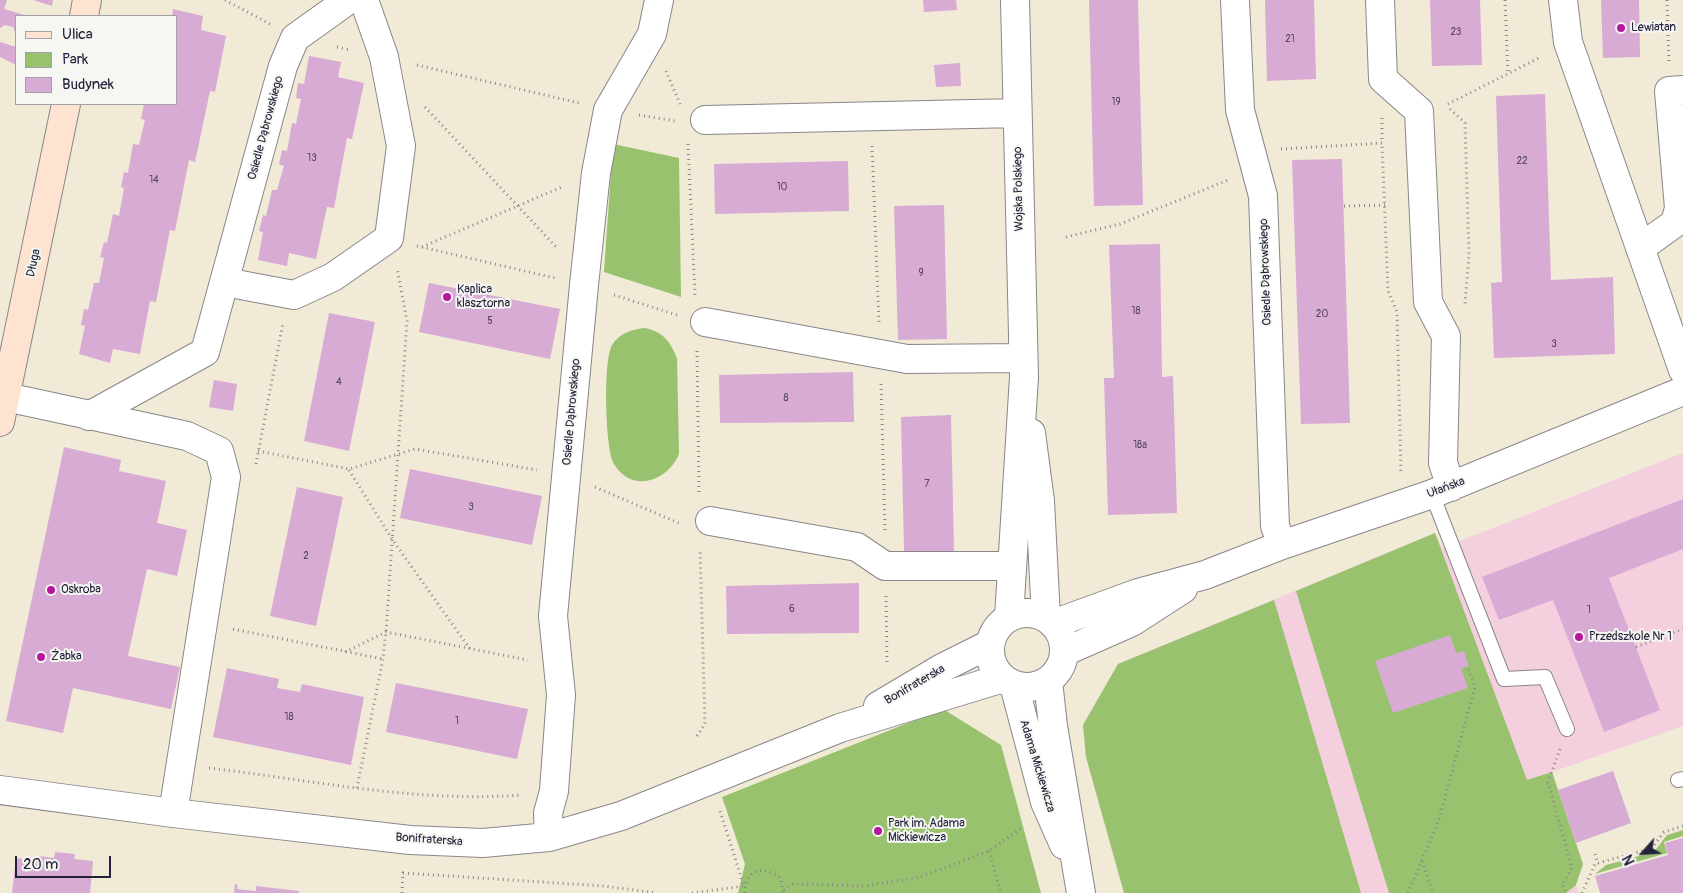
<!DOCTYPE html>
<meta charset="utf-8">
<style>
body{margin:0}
#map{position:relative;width:1683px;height:893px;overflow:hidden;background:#f1ead7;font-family:Pangolin,sans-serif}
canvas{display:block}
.legend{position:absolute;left:15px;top:15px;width:162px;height:90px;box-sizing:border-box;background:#f6f6f2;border:1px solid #a1a1a9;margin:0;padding:6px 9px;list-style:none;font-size:15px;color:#22223b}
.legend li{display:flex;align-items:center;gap:10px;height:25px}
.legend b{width:25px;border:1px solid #a1a1a9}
.north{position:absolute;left:1618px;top:828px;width:50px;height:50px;-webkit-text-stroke:4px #f6f6f2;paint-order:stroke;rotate:244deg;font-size:14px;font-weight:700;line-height:20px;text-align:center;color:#22223b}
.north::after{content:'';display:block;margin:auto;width:18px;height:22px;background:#22223b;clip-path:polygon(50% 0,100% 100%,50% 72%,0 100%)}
.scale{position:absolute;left:15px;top:856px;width:96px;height:22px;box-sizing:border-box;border:2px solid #22223b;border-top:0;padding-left:6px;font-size:15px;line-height:18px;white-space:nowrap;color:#22223b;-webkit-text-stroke:4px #f6f6f2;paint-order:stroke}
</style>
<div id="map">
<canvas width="1683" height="893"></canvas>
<ul class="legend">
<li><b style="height:6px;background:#fee3d1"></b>Ulica</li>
<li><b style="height:14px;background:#99c26e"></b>Park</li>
<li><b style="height:14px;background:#d8abd4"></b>Budynek</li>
</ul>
<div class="north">N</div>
<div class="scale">20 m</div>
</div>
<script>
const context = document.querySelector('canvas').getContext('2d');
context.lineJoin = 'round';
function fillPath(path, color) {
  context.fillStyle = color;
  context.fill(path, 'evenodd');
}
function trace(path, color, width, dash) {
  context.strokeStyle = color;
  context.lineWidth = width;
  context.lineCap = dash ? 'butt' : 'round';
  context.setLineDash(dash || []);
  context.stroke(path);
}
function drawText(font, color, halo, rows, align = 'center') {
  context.font = font + ' Pangolin,sans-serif';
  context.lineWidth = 4;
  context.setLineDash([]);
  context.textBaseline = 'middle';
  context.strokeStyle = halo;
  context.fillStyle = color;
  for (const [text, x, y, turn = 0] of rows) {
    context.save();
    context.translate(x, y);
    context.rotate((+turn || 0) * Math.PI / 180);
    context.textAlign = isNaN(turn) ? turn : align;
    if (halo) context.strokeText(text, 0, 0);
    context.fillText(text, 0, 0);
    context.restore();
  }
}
fillPath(new Path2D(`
 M1683,453v273l-131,46 31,92 -7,21 2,8h-454l-38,-136 -3,-32 35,-61 317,-131 7,15z`), '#f4cfde');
fillPath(new Path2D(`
 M613,144l66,14 2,139 -77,-25z
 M645,328c18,4 25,13 32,30l2,96c-11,27 -47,40 -65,10 -9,-15 -11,-104 -2,-119 8,-12 20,-16 33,-17z
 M1435,533l92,247 25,-8 31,92 -7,21 -10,8h-177l-93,-302z
 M1274,600l87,293h-237l-38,-136 -3,-32 35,-61z
 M943,709l58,36 40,148h-303l7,-29 -23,-67z
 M1683,830v6l-19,6 3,11 -72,21 11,-9 48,-13 13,-17z`), '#99c26e');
fillPath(new Path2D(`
 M0,0h7l-3,9 24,7h-12v18l-3,-7 -8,-2 -5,3z
 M33,0h20l-1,6z
 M923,0h33l1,10 -33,2z
 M1089,0h49l5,205 -49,1z
 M1265,0h49l2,79 -49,2z
 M1430,0h50l2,65 -50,1z
 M1601,0h38l1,57 -37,1z
 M173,9l30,7 -2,14 25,6 -11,56 -5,-1 -15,71 -6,-2 -14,71 -5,-1 -14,72 -6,-1 -10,53 -27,-5 -3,14 -31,-9 6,-28 -4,-1 3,-16 4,1 6,-27h5l5,-25 -4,-1 4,-15 3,1 6,-29 6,2 5,-28 -3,-1 3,-15 4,1 5,-29 6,1 6,-25 -4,-1 3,-15h32v-88h-4z
 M0,42l16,5v18l-16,-8z
 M309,56l32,6 -3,15 26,6 -12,56 -5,-1 -13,70 -7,-1 -11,52 -27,-6 -2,13 -29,-6 5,-28 -4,-1 4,-16 3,1 6,-26h5l7,-24 -5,-2 3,-14 5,1 5,-28 4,1 5,-25 -5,-1 2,-15 6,1z
 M960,63l1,23 -25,1 -2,-22z
 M1545,94l6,186 62,-3 2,77 -121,4 -3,-75 11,-1 -6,-186z
 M1342,159l8,264 -49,1 -9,-264z
 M848,161l1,50 -134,3 -1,-50z
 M944,205l3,134 -49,1 -4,-134z
 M1160,244l2,133 11,-1 4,137 -69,2 -4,-137h10l-5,-133z
 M429,283l131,26 -10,50 -131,-27z
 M329,313l46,9 -26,129 -45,-10z
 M853,372l1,50 -134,1 -1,-48z
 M214,380l23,4 -4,27 -24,-4z
 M951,415l3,136 -50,1 -3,-135z
 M64,447l57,13 -2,11 47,10 -9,42 30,7 -10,46 -30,-7 -19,87 52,11 -9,42 -98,-21 -10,45 -57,-12z
 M410,469l132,27 -10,49 -132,-27z
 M297,487l46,10 -27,129 -46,-10z
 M1683,499v50l-74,29 51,132 -56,22 -51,-132 -54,20 -17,-43z
 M859,583v50l-132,1 -1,-48z
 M1450,635l6,18 8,-2 5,15 -8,2 7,20 -75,25 -18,-52z
 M227,668l52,11 -2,9 23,4 2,-8 62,13 -13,68 -138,-28z
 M396,683l132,26 -11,50 -131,-27z
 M1613,771l18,52 -55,20 -18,-53z
 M1683,838v55h-83l-5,-17 73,-21 -3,-12z
 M55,852l20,2 -1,5 19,2 -3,32h-78l4,-35 20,3 1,-5 17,2z
 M235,884l3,1 -1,4 19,2v-5l43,5v2h-65z`), '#d8abd4');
const lane = new Path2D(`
 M1432,494l72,185 41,-2 22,52
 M1678,780l5,-1`);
const street = new Path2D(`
 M1235,0l5,110 23,86 12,330 7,19
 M1380,0l3,79 36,32 9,191 18,34 -3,127 8,24
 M1563,0l5,42 115,328
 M705,120l312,-7
 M1640,248l35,-25 4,-15 -10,-117 14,-1
 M225,282l69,13 39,-18 56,-39 12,-92 -17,-89 -20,-57
 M705,322l202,37 116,-1
 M6,397l181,39 32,15 7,26 -53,336
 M89,416l116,-64 78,-286 12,-28 53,-38
 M1031,433l9,68 6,117
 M710,521l147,26 28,19h127
 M990 650a37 37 0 1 1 74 0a37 37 0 1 1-74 0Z
 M1009,617l15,-240 -9,-377
 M1053,624l85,-31 67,-18 77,-30 150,-51 251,-103
 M1064,652l68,-30 51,-33
 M1048,681l5,45 28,167
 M1014,685l31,117 19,43
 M878,706l64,-38 48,-24
 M0,790l173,23 237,27 73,3 66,-6 72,-21 219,-88 163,-50
 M549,837l-1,-24 6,-22 7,-96 -8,-79 31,-331 12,-112 12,-63 44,-76 7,-34`);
const secondary = new Path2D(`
 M84,16l3,-16
 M0,422l66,-318`);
trace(lane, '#8a8689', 16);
trace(street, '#8a8689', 30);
trace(secondary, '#8a8689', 30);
trace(new Path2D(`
 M225,0l45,24
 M1505,0l3,75
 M1667,0l2,62
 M337,47l13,3
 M417,65l162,38
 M666,71l14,33
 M1448,104l93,-47
 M425,107l133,142
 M1450,109l15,14 4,132 -4,49
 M639,115l36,6
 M1382,118v25
 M688,144l7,151
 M872,146l7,177
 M1281,149l101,-6 6,148 9,21 4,161
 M1344,206l41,-1
 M1066,237l54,-13 108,-44
 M417,246l138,32
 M422,247l142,-61
 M614,295l63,20
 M697,351l2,142
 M881,384l4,146
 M258,451l91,18 66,-20 122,21
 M256,464l27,-141
 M349,470l43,69 78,110
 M595,487l86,37
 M886,596l1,66
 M233,629l150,30
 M1636,647l47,-18
 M345,652l41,-20 142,28
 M697,736l8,-12 -5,-175
 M1560,749l-12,33 24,86 -10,17 4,8
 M209,768c103,12 208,35 312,27
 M357,788l26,-129 3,-27 21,-311 -10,-53
 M989,851l12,42
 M1595,854l3,10
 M1422,861l11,32
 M784,890l9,-6 72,2 55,-9 69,-26 34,-24
 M402,893l1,-20 201,13 53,7
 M692,893l52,-7 -25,-78
 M745,893c-1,-24 20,-29 36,-14l2,14
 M1408,893l30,-70 37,-136 -7,-19
 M1582,893l13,-29 57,-16 12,-16 19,-6`), '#8a8689', 3, [1, 4]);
trace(lane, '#fff', 14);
trace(street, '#fff', 28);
trace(secondary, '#fee3d1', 28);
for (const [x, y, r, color] of [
 [1621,28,5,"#b5179e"],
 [447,297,5,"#b5179e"],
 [51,590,5,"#b5179e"],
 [1579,637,5,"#b5179e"],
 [41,657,5,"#b5179e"],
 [878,831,5,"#b5179e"]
]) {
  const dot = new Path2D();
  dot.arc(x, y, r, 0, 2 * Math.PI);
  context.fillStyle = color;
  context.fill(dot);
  trace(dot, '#f6f6f2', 2);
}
drawText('10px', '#504461', null, [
 ["23",1456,32],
 ["21",1290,39],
 ["19",1116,102],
 ["13",312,158],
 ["22",1522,161],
 ["14",154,180],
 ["10",782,187],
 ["9",921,273],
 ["18",1136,311],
 ["20",1322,314],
 ["5",490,321],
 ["3",1554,344],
 ["4",339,382],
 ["8",786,398],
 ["18a",1140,445],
 ["7",927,484],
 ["3",471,507],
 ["2",306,556],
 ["6",792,609],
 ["1",1589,610],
 ["18",289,717],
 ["1",457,721]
]);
drawText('12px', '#22223b', '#f6f6f2', [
 ["Lewiatan",1631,28],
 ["Kaplica",457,290],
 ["klasztorna",457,304],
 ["Oskroba",61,590],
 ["Przedszkole Nr 1",1589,637],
 ["Żabka",51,657],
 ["Park im. Adama",888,824],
 ["Mickiewicza",888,838]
], 'left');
drawText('12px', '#22223b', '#f6f6f2', [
 ["Osiedle Dąbrowskiego",266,128,-75],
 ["Wojska Polskiego",1019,189,-91],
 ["Długa",34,263,-78],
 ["Osiedle Dąbrowskiego",1266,272,-92],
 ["Osiedle Dąbrowskiego",572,412,-85],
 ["Ułańska",1446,488,-21],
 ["Bonifraterska",915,685,-30],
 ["Adama Mickiewicza",1037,766,73],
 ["Bonifraterska",429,840,4]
]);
</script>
